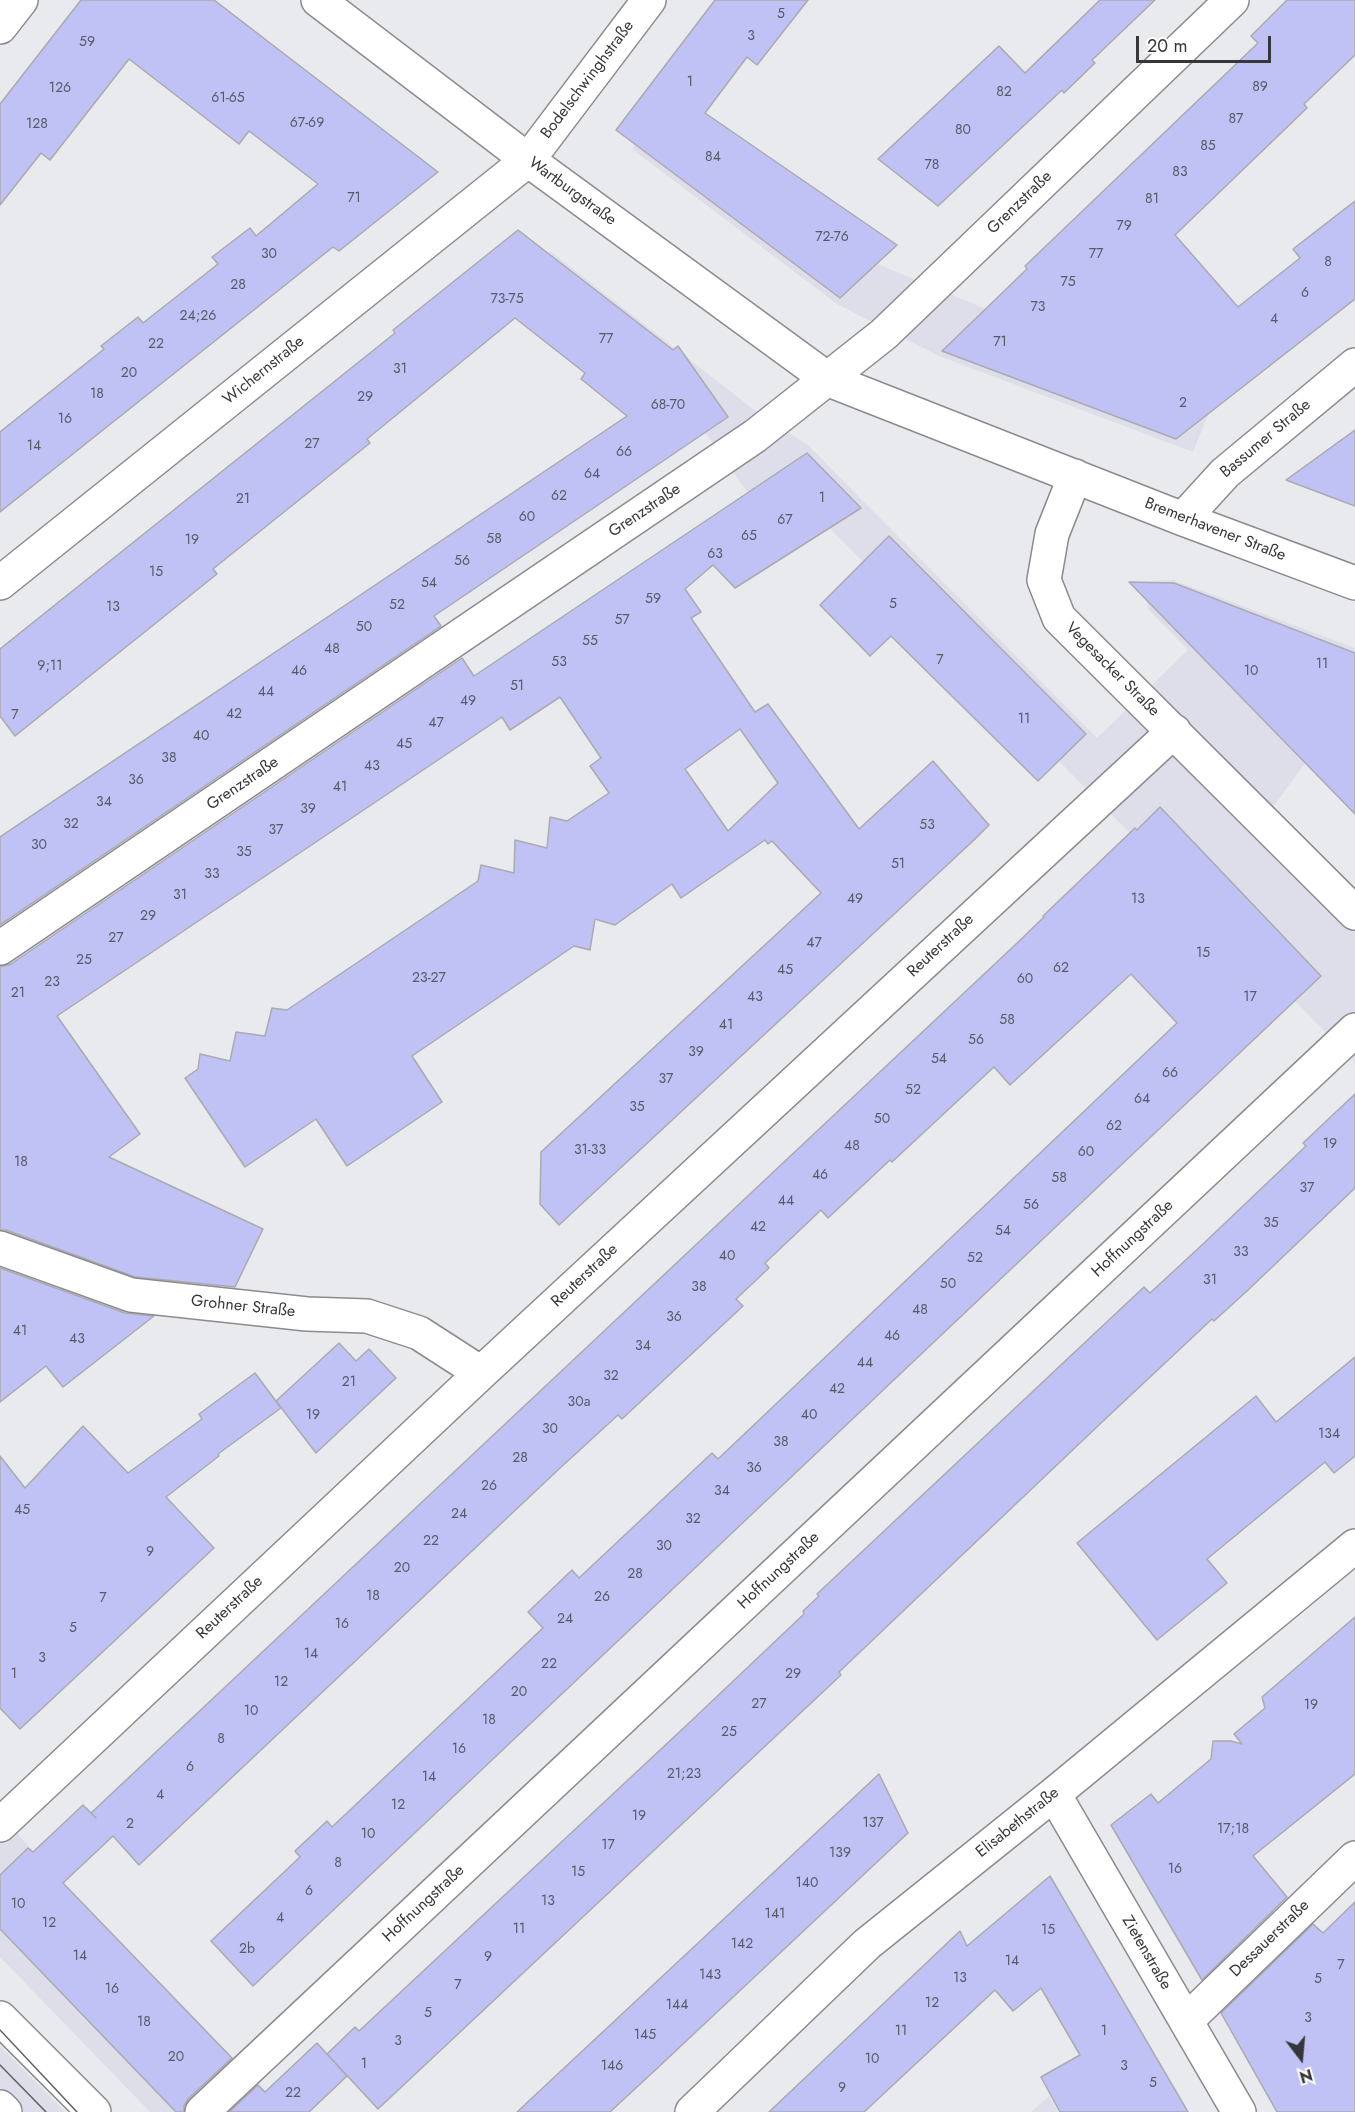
<!DOCTYPE html>
<meta charset="utf-8">
<style>
body{margin:0}
#map{position:relative;width:1355px;height:2112px;overflow:hidden;background:#e9eaee;font-family:Jost,sans-serif}
canvas{display:block}
.north{position:absolute;left:1271px;top:2028px;width:60px;height:60px;-webkit-text-stroke:4px #fff;paint-order:stroke;rotate:164deg;font-size:16px;font-weight:700;line-height:24px;text-align:center;color:#373739}
.north::after{content:'';display:block;margin:auto;width:21px;height:27px;background:#373739;clip-path:polygon(50% 0,100% 100%,50% 72%,0 100%)}
.scale{position:absolute;left:1136px;top:36px;width:135px;height:27px;box-sizing:border-box;border:3px solid #373739;border-top:0;padding-left:8px;font-size:18px;line-height:21px;white-space:nowrap;color:#373739;-webkit-text-stroke:4px #fff;paint-order:stroke}
</style>
<div id="map">
<canvas width="1355" height="2112"></canvas>
<div class="north">N</div>
<div class="scale">20 m</div>
</div>
<script>
const context = document.querySelector('canvas').getContext('2d');
context.lineJoin = 'round';
function fillPath(path, color) {
  context.fillStyle = color;
  context.fill(path, 'evenodd');
}
function trace(path, color, width, dash) {
  context.strokeStyle = color;
  context.lineWidth = width;
  context.lineCap = dash ? 'butt' : 'round';
  context.setLineDash(dash || []);
  context.stroke(path);
}
function drawText(font, color, halo, rows, align = 'center') {
  context.font = font + ' Jost,sans-serif';
  context.lineWidth = 6;
  context.setLineDash([]);
  context.textBaseline = 'middle';
  context.strokeStyle = halo;
  context.fillStyle = color;
  for (const [text, x, y, turn = 0] of rows) {
    context.save();
    context.translate(x, y);
    context.rotate((+turn || 0) * Math.PI / 180);
    context.textAlign = isNaN(turn) ? turn : align;
    if (halo) context.strokeText(text, 0, 0);
    context.fillText(text, 0, 0);
    context.restore();
  }
}
fillPath(new Path2D(`
 M656,119l188,131 369,153 -20,49 -254,-96 -102,-52 -205,-155z
 M550,251l203,158 56,37 288,292 91,-88 -40,-41 -3,-13 8,-15 20,-1 182,68v46l-84,116 84,85v167l-547,-556 -36,21 -103,-146 -145,-99z
 M0,1815l171,184 110,113h-131l-150,-155z
 M0,2046l65,66h-41l-24,-24z
 M1049,2096l9,16h-27z`), '#dedeea');
const building = new Path2D(`
 M81,0h133l224,172 -99,79 -6,-4 -333,265v-80l104,-83 -3,-3 37,-29 5,6 75,-59 -6,-7 38,-29 6,8 62,-52 -69,-53 -10,13 -110,-85 -79,101 -9,-7 -41,52v-101z
 M715,0h93l-51,65 -10,-8 -42,56 192,132 -57,53 -224,-168z
 M1100,0h55l-63,60 3,3 -31,30 -2,-3 -124,116 -60,-47 121,-113 26,27z
 M1287,0h68v55l-51,49 3,4 -132,127 63,72 62,-49 -7,-9 62,-48v98l-179,140 -234,-88 85,-82 -2,-3 233,-223 -7,-7z
 M518,230l155,120 5,-4 50,71 -294,199 7,10 -441,299v-88l627,-421 -46,-37 4,-6 -70,-55 -148,121 3,4 -157,126 4,5 -202,162 -15,-20v-67l395,-316 -2,-3z
 M1355,430v76l-69,-26z
 M807,453l54,55 -126,80 -22,-23 -28,24 16,23 -10,6 64,94 13,-8 91,125 74,-68 56,64 -16,16 -414,384 -19,-21 1,-52 280,-259 -49,-52 -4,3 -3,-4 -84,58 -9,-14 -57,41 -20,-6 -5,31 -16,-4 -162,110 30,46 -95,64 -31,-47 -71,48 -60,-89 13,-9 2,-15 30,7 6,-29 29,4 7,-28 15,2 191,-129 3,-16 33,8 1,-33 32,8 3,-31 17,4 42,-28 -19,-27 11,-8 -41,-61 -50,33 -8,-13 -445,299 83,118 -31,23 154,72 -28,58 -100,-10 -129,-47h-6v-263l11,-3 451,-306 12,18zM740,729l38,54 -50,48 -43,-62z
 M889,536l197,198 -48,47 -147,-145 -21,20 -50,-51z
 M1129,582l45,1 181,70v161z
 M1160,807l161,169 -1068,1010 -42,-45 89,-84 -5,-6 32,-30 5,6 211,-199 -15,-16 44,-42 7,8 133,-125 6,6 459,-436 -46,-49 -121,111 -16,-18 -102,95 -2,-2 -62,58 -7,-8 -56,53 4,5 -33,31 7,7 -121,113 -4,-4 -59,54 -420,396 -26,-29 -50,47 169,175 -43,40 -5,8v6h-8l-176,-183v-54l28,-27 5,4 50,-47 13,13 -5,-5 924,-868 29,-28 -1,-1 92,-88 2,2z
 M1355,1094v94l-108,103 -33,30 -2,-2 -112,105 -261,248 2,3 -463,434 -51,-55 28,-27 4,4 331,-309 114,-108 -1,-3 16,-15 -2,-2 327,-307 6,6 53,-49 103,-98 -3,-3z
 M0,1268l125,45 29,3 -91,71 -17,-21 -46,36z
 M339,1343l17,18 13,-12 27,29 -80,75 -40,-52z
 M1355,1357v99l-21,17 -9,-11 -118,97 20,24 -70,57 -80,-97 179,-147 20,26z
 M255,1373l26,35 -63,46 1,2 -53,41 48,51 -194,181 -20,-21v-252l25,32 58,-62 45,47 74,-54 -3,-5z
 M1355,1617v157l-102,82 34,41 -85,83 -91,-155 40,-31 7,9 53,-44 2,-18h18l11,3 -8,-10 31,-26 -3,-11z
 M879,1774l29,59 -258,242 -40,37h-93z
 M1050,1876l138,236h-128l-19,-35 39,-22 -39,-67 -28,23 -18,-21 -131,122h-95l191,-181 7,15z
 M1355,1902v210h-78l-56,-99 92,-89 10,9z
 M317,2043l30,33 -38,36h-80l29,-27 7,7z`);
fillPath(building, '#c0c1f4');
trace(building, '#aaaaaf', 1.5);
const street = new Path2D(`
 M318,0l210,160 301,220 354,139 172,64
 M0,27l21,-27
 M1075,476l-23,58 -8,46 15,38 296,295
 M1183,519l42,-46 130,-108
 M0,583l528,-423 121,-160
 M0,948l755,-512 129,-102 348,-334
 M0,1248l131,47 176,19 60,2 52,17 62,40
 M1054,1794l185,318
 M0,1825l481,-452 693,-642
 M1186,2021l169,-163
 M202,2112l1153,-1082
 M692,2112l175,-168 187,-150 301,-248`);
const secondary = new Path2D(`
 M0,2018l94,94
 M0,2107l5,5`);
trace(street, '#8b8b8f', 36);
trace(secondary, '#8b8b8f', 36);
trace(street, '#fff', 33);
trace(secondary, '#fff', 33);
trace(new Path2D(`
 M0,2030l77,82
 M0,2065l46,47`), '#5f5f61', 1.5);
drawText('14px', '#595a68', null, [
 ["5",781,15],
 ["3",751,37],
 ["59",87,43],
 ["1",690,83],
 ["89",1260,88],
 ["126",60,89],
 ["82",1004,93],
 ["61-65",228,99],
 ["87",1236,120],
 ["67-69",307,124],
 ["128",37,125],
 ["80",963,131],
 ["85",1208,147],
 ["84",713,158],
 ["78",932,166],
 ["83",1180,173],
 ["71",354,199],
 ["81",1152,200],
 ["79",1124,227],
 ["72-76",832,238],
 ["30",269,255],
 ["77",1096,255],
 ["8",1328,263],
 ["75",1068,283],
 ["28",238,286],
 ["6",1305,294],
 ["73-75",507,300],
 ["73",1038,308],
 ["24;26",198,317],
 ["4",1274,320],
 ["77",606,340],
 ["71",1000,343],
 ["22",156,345],
 ["31",400,370],
 ["20",129,374],
 ["18",97,395],
 ["29",365,398],
 ["2",1183,404],
 ["68-70",668,406],
 ["16",65,420],
 ["27",312,445],
 ["14",34,447],
 ["66",624,453],
 ["64",592,475],
 ["62",559,497],
 ["1",822,499],
 ["21",243,500],
 ["60",527,518],
 ["67",785,521],
 ["65",749,537],
 ["58",494,540],
 ["19",192,541],
 ["63",715,555],
 ["56",462,562],
 ["15",156,573],
 ["54",429,584],
 ["59",653,600],
 ["5",893,605],
 ["52",397,606],
 ["13",113,608],
 ["57",622,621],
 ["50",364,628],
 ["55",590,642],
 ["48",332,650],
 ["7",940,661],
 ["53",559,663],
 ["11",1322,665],
 ["9;11",50,667],
 ["46",299,672],
 ["10",1251,672],
 ["51",517,687],
 ["44",266,693],
 ["49",468,702],
 ["42",234,715],
 ["7",15,716],
 ["11",1024,720],
 ["47",436,724],
 ["40",201,737],
 ["45",404,745],
 ["38",169,759],
 ["43",372,767],
 ["36",136,781],
 ["41",340,788],
 ["34",104,803],
 ["39",308,810],
 ["32",71,825],
 ["53",927,826],
 ["37",276,831],
 ["30",39,846],
 ["35",244,853],
 ["51",898,865],
 ["33",212,875],
 ["31",180,896],
 ["49",855,900],
 ["13",1138,900],
 ["29",148,917],
 ["27",116,939],
 ["47",814,944],
 ["15",1203,954],
 ["25",84,961],
 ["62",1061,969],
 ["45",785,971],
 ["23-27",429,979],
 ["60",1025,980],
 ["23",52,983],
 ["21",18,994],
 ["43",755,998],
 ["17",1250,998],
 ["58",1007,1021],
 ["41",726,1026],
 ["56",976,1041],
 ["39",696,1053],
 ["54",939,1060],
 ["66",1170,1074],
 ["37",666,1080],
 ["52",913,1091],
 ["64",1142,1100],
 ["35",637,1108],
 ["50",882,1120],
 ["62",1114,1127],
 ["19",1330,1145],
 ["48",852,1147],
 ["31-33",590,1151],
 ["60",1086,1153],
 ["18",21,1163],
 ["46",820,1176],
 ["58",1059,1179],
 ["37",1307,1189],
 ["44",786,1202],
 ["56",1031,1206],
 ["35",1271,1224],
 ["42",758,1228],
 ["54",1003,1232],
 ["33",1241,1253],
 ["40",727,1257],
 ["52",975,1259],
 ["31",1210,1281],
 ["50",948,1285],
 ["38",699,1288],
 ["48",920,1311],
 ["36",674,1318],
 ["41",20,1332],
 ["46",892,1337],
 ["43",77,1340],
 ["34",643,1347],
 ["44",865,1364],
 ["32",611,1377],
 ["21",349,1383],
 ["42",837,1390],
 ["30a",579,1403],
 ["19",313,1416],
 ["40",809,1416],
 ["30",550,1430],
 ["134",1329,1435],
 ["38",781,1443],
 ["28",520,1459],
 ["36",754,1469],
 ["26",489,1487],
 ["34",722,1492],
 ["45",22,1511],
 ["24",459,1515],
 ["32",693,1520],
 ["22",431,1542],
 ["30",664,1547],
 ["9",150,1553],
 ["20",402,1569],
 ["28",635,1575],
 ["18",373,1597],
 ["26",602,1598],
 ["7",103,1599],
 ["24",565,1620],
 ["16",342,1625],
 ["5",73,1629],
 ["14",311,1655],
 ["3",42,1659],
 ["22",549,1665],
 ["1",14,1675],
 ["29",793,1675],
 ["12",281,1683],
 ["20",519,1693],
 ["27",759,1705],
 ["19",1311,1706],
 ["10",251,1712],
 ["18",489,1721],
 ["25",729,1733],
 ["8",221,1740],
 ["16",459,1750],
 ["6",190,1768],
 ["21;23",684,1775],
 ["14",429,1778],
 ["4",160,1796],
 ["12",398,1806],
 ["19",639,1817],
 ["137",873,1824],
 ["2",130,1825],
 ["17;18",1233,1830],
 ["10",368,1835],
 ["17",608,1846],
 ["139",840,1854],
 ["8",338,1864],
 ["16",1175,1870],
 ["15",578,1873],
 ["140",807,1884],
 ["6",309,1892],
 ["13",548,1902],
 ["10",18,1905],
 ["141",775,1915],
 ["4",280,1919],
 ["12",49,1924],
 ["11",519,1930],
 ["15",1048,1931],
 ["142",742,1945],
 ["2b",247,1950],
 ["14",80,1957],
 ["9",488,1958],
 ["14",1012,1962],
 ["7",1341,1966],
 ["143",710,1976],
 ["13",960,1979],
 ["5",1318,1980],
 ["7",458,1986],
 ["16",112,1990],
 ["12",932,2004],
 ["144",677,2006],
 ["5",428,2014],
 ["3",1308,2019],
 ["18",144,2023],
 ["11",901,2032],
 ["1",1104,2032],
 ["145",645,2036],
 ["3",398,2042],
 ["20",176,2058],
 ["10",872,2060],
 ["1",364,2065],
 ["146",612,2067],
 ["3",1124,2067],
 ["5",1153,2084],
 ["9",842,2089],
 ["22",293,2094]
]);
drawText('16px', '#373739', '#fff', [
 ["Bodelschwinghstraße",588,80,-53],
 ["Wartburgstraße",572,192,36],
 ["Grenzstraße",1020,203,-44],
 ["Wichernstraße",264,371,-39],
 ["Bassumer Straße",1266,439,-40],
 ["Grenzstraße",645,511,-34],
 ["Bremerhavener Straße",1215,530,21],
 ["Vegesacker Straße",1112,670,45],
 ["Grenzstraße",243,784,-34],
 ["Reuterstraße",941,946,-43],
 ["Hoffnungstraße",1133,1239,-43],
 ["Reuterstraße",585,1276,-43],
 ["Grohner Straße",243,1307,6],
 ["Hoffnungstraße",779,1571,-43],
 ["Reuterstraße",230,1608,-43],
 ["Elisabethstraße",1018,1823,-39],
 ["Hoffnungstraße",424,1904,-43],
 ["Dessauerstraße",1270,1939,-44],
 ["Zietenstraße",1146,1953,60]
]);
</script>
